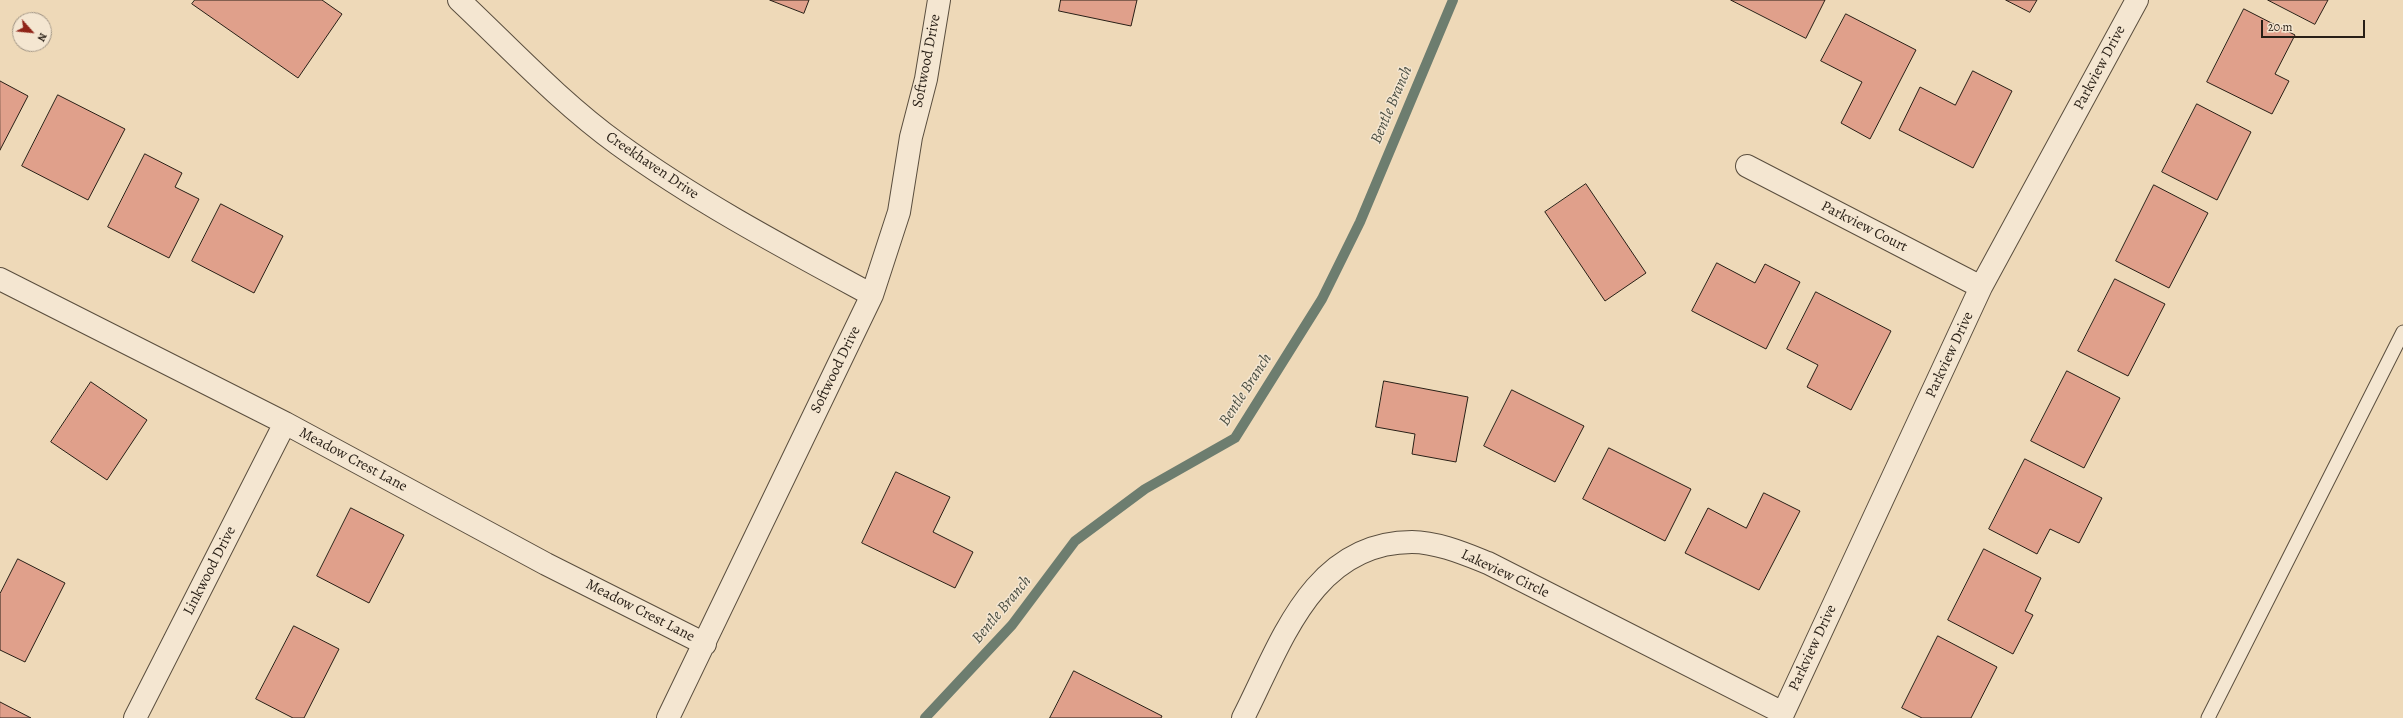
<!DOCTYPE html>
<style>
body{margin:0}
#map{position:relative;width:2403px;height:718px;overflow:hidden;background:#eed9b8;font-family:Alegreya,serif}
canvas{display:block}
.north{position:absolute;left:12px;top:12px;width:40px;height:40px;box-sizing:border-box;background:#f4e6d1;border:1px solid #a29686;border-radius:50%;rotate:117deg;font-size:11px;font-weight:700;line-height:16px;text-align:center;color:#281f16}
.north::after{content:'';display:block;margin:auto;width:14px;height:18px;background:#8f2418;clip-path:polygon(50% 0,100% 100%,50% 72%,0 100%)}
.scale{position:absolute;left:2261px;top:20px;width:104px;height:18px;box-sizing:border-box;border:2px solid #281f16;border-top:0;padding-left:5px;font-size:12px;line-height:14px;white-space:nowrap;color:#281f16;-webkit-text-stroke:3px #f4e6d1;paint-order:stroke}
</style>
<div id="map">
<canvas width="2403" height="718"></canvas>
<div class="north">N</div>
<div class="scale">20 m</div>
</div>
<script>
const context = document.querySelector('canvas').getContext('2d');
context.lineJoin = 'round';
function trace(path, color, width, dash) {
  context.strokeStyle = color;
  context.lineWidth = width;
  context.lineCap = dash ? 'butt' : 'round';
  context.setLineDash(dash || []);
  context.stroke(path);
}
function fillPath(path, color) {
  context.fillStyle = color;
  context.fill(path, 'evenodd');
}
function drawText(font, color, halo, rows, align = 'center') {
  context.font = font + ' Alegreya,serif';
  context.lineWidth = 3;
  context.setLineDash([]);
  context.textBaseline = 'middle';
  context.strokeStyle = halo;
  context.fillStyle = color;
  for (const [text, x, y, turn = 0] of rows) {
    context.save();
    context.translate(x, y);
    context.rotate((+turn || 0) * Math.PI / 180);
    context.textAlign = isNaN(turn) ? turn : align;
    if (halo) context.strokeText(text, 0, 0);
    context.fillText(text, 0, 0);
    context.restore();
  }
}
trace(new Path2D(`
 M925,718l87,-93 63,-84 70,-52 90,-51 87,-139 38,-77 93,-222`), '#6d7d6f', 10);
const building = new Path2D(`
 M195,0h127l20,14 -44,64 -106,-74z
 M770,0h39l-5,13z
 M1061,0h76l-6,26 -72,-15z
 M1731,0h94l-19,38z
 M2006,0h31l-7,12z
 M2268,0h60l-13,24z
 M2244,9l51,26 -20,39 14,7 -17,33 -65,-32z
 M1846,14l70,36 -46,89 -29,-16 21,-41 -41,-21z
 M1973,71l39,20 -39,77 -74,-38 21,-43 35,18z
 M0,81l28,15 -28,54z
 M58,95l67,34 -37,71 -66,-34z
 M2197,104l54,28 -34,68 -55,-28z
 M145,154l37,19 -7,14 24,12 -30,59 -61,-31z
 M1586,184l60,89 -41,28 -60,-89z
 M2154,185l54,28 -39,75 -53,-27z
 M221,204l62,32 -29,57 -62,-32z
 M1717,263l38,20 10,-19 35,18 -34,67 -74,-38z
 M2115,279l50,25 -37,72 -50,-25z
 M1816,292l75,39 -40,79 -44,-23 11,-22 -31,-16z
 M2067,371l53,27 -36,70 -53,-27z
 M1384,381l84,16 -12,65 -44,-8 3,-20 -39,-7z
 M91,382l56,38 -40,60 -56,-38z
 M1512,390l72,36 -29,56 -71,-36z
 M1609,448l82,41 -26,52 -82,-42z
 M2025,459l77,39 -23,45 -29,-14 -13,25 -48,-25z
 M896,472l54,25 -17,35 40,20 -18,36 -93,-45z
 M1764,493l36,18 -41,79 -74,-37 23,-45 38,20z
 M351,508l53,27 -35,68 -52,-27z
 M1984,549l57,29 -16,33 8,4 -20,39 -65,-34z
 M18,559l47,24 -40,79 -25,-12v-56z
 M294,626l45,23 -35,69h-11l-37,-19z
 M1938,636l59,31 -26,51h-49l-20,-10z
 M1074,671l88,45 -1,2h-111z
 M0,702l31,16h-31z`);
fillPath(building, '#e0a08b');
trace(building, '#281f16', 1);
const service = new Path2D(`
 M2208,718l195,-386`);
const minor = new Path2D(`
 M459,0c52,49 101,102 159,144 80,58 167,104 254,151
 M1747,166l234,121
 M0,279l285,144 261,141 159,80
 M135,718l150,-295
 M668,718l204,-423 27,-83 12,-75 15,-58 13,-79
 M1243,718c38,-74 69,-176 169,-176 25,0 53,12 76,21l295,150
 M1781,718l200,-431 156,-287`);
trace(service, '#5a4e3e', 15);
trace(minor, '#5a4e3e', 24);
trace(service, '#f4e6d1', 13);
trace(minor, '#f4e6d1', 22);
drawText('15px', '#281f16', '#f4e6d1', [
 ["Softwood Drive",927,61,-79],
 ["Parkview Drive",2100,68,-62],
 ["Creekhaven Drive",652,166,34],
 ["Parkview Court",1864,227,27],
 ["Parkview Drive",1950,355,-65],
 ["Softwood Drive",836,370,-64],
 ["Meadow Crest Lane",353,460,28],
 ["Linkwood Drive",210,571,-63],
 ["Lakeview Circle",1505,574,25],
 ["Meadow Crest Lane",640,611,27],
 ["Parkview Drive",1813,648,-65]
]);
drawText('italic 16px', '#4a4e42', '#f4e6d1', [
 ["Bentle Branch",1392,105,-67],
 ["Bentle Branch",1246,390,-57],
 ["Bentle Branch",1002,610,-50]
]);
</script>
